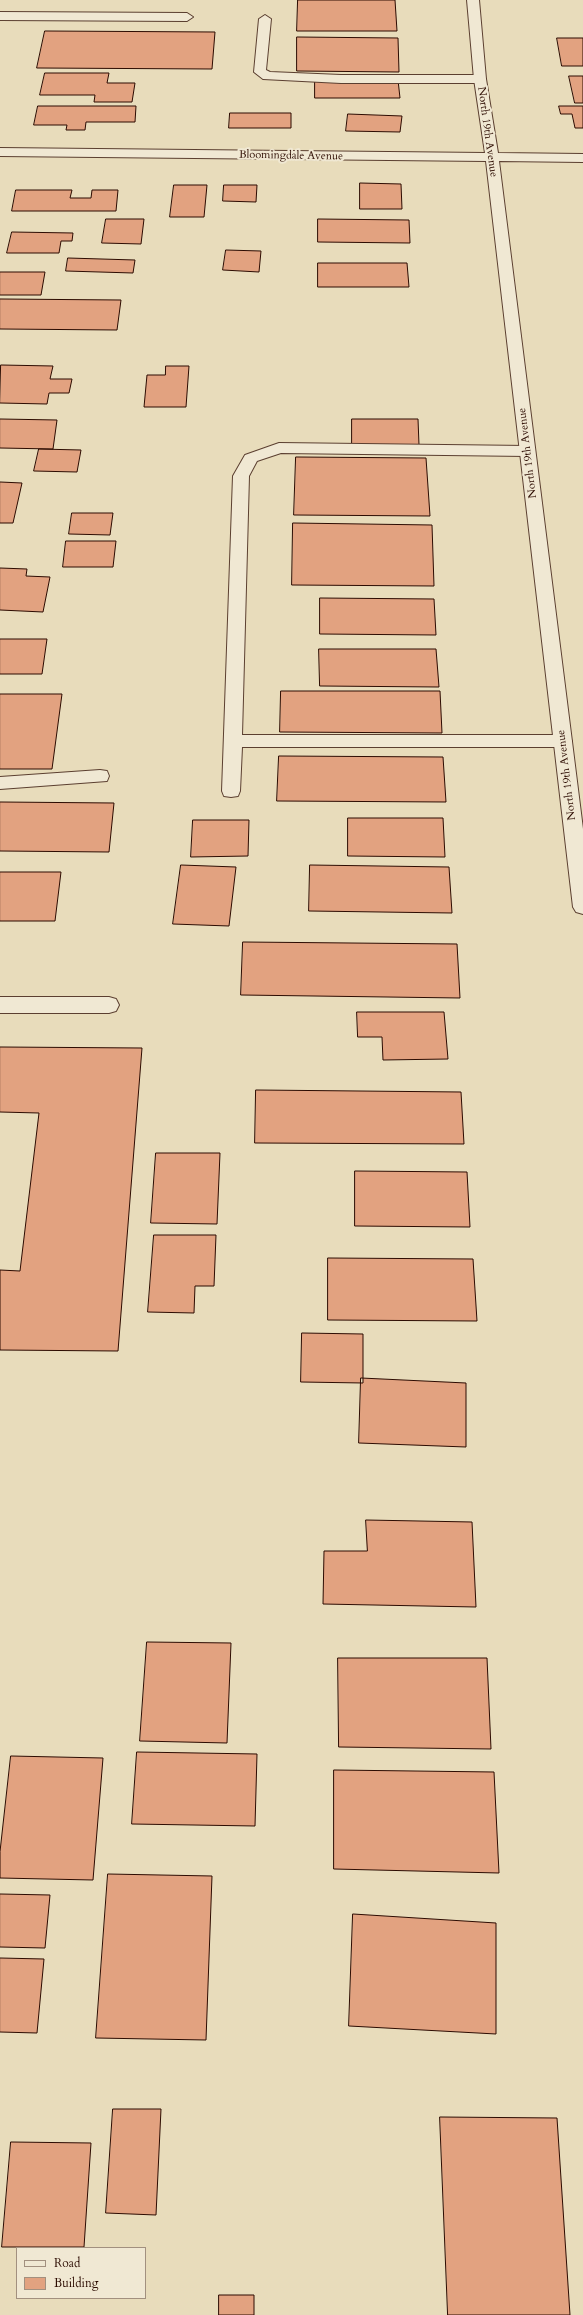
<!DOCTYPE html>
<style>
body{margin:0}
#map{position:relative;width:583px;height:2315px;overflow:hidden;background:#e8dcbb;font-family:Cardo,serif}
canvas{display:block}
.legend{position:absolute;left:16px;top:2247px;width:130px;height:52px;box-sizing:border-box;background:#f0e8d3;border:1px solid #a2907f;margin:0;padding:5px 7px;list-style:none;font-size:12px;color:#2c0b01}
.legend li{display:flex;align-items:center;gap:8px;height:20px}
.legend b{width:20px;border:1px solid #a2907f}
</style>
<div id="map">
<canvas width="583" height="2315"></canvas>
<ul class="legend">
<li><b style="height:5px;background:#f0e8d3"></b>Road</li>
<li><b style="height:11px;background:#e2a280"></b>Building</li>
</ul>
</div>
<script>
const context = document.querySelector('canvas').getContext('2d');
context.lineJoin = 'round';
function fillPath(path, color) {
  context.fillStyle = color;
  context.fill(path, 'evenodd');
}
function trace(path, color, width, dash) {
  context.strokeStyle = color;
  context.lineWidth = width;
  context.lineCap = dash ? 'butt' : 'round';
  context.setLineDash(dash || []);
  context.stroke(path);
}
function drawText(font, color, halo, rows, align = 'center') {
  context.font = font + ' Cardo,serif';
  context.lineWidth = 4;
  context.setLineDash([]);
  context.textBaseline = 'middle';
  context.strokeStyle = halo;
  context.fillStyle = color;
  for (const [text, x, y, turn = 0] of rows) {
    context.save();
    context.translate(x, y);
    context.rotate((+turn || 0) * Math.PI / 180);
    context.textAlign = isNaN(turn) ? turn : align;
    if (halo) context.strokeText(text, 0, 0);
    context.fillText(text, 0, 0);
    context.restore();
  }
}
const building = new Path2D(`
 M298,0h97l2,31h-100z
 M45,31l170,1 -3,37 -175,-1z
 M297,37l101,1 1,34 -102,-1z
 M557,38h26v28h-21z
 M45,73h64l-2,10h28l-3,19h-38l1,-7h-55z
 M569,76h14v27h-8z
 M315,79l83,1 2,18h-85z
 M38,106h98l-1,16h-49l-1,8h-19l1,-5h-33z
 M559,106h24v22h-8l-3,-14h-11z
 M230,113h61v15h-62z
 M348,114l54,2 -2,16 -54,-1z
 M360,183l41,1 1,25h-42z
 M174,185h33l-3,32h-34z
 M224,185h33l-1,17 -33,-1z
 M16,190h56l-2,8h21l1,-8h26l-2,21h-104z
 M106,219h38l-3,25 -39,-1z
 M318,219l91,1 1,23 -92,-1z
 M12,232l61,1 -1,8h-11l-2,12h-52z
 M226,250l35,1 -2,21 -36,-2z
 M68,258l67,2 -2,13 -67,-2z
 M318,263h89l2,24h-91z
 M0,272h45l-4,23h-41z
 M0,299l121,1 -4,30 -117,-1z
 M1,365l52,1 -3,13h22l-3,14h-20l-2,11 -47,-1z
 M166,366h23l-3,41h-42l3,-32h18z
 M0,419l57,1 -4,29 -53,-1z
 M352,419h66l1,26 -67,1z
 M39,449l42,1 -4,22 -43,-1z
 M296,457l130,1 4,58 -136,-1z
 M0,482l22,1 -9,40h-13z
 M72,513h41l-3,22 -41,-1z
 M293,523l139,2 2,61 -142,-1z
 M66,541h50l-3,26h-50z
 M0,568l27,1 -1,7 24,1 -7,35 -43,-2z
 M320,598l114,1 2,36 -116,-1z
 M0,639h47l-5,35h-42z
 M319,649h117l3,38 -119,-1z
 M281,691h159l2,42 -162,-1z
 M0,694h62l-10,75h-52z
 M279,756l164,1 3,45 -169,-1z
 M0,802l114,1 -5,49 -109,-1z
 M348,818h95l2,39 -97,-1z
 M193,820h56l-1,36 -57,1z
 M181,865l55,2 -7,59 -56,-2z
 M310,865l139,2 3,46 -143,-2z
 M0,872h61l-6,49h-55z
 M243,942l214,2 3,54 -219,-3z
 M357,1012h87l4,47 -65,1 -1,-23h-24z
 M0,1047l142,1 -24,303 -118,-1v-80l20,1 19,-158 -39,-1z
 M256,1090l205,2 3,52 -209,-1z
 M156,1153h64l-3,71 -66,-1z
 M355,1171l112,1 3,55 -115,-1z
 M154,1235h62l-2,51h-19l-1,27 -46,-1z
 M328,1258l145,1 4,62 -149,-1z
 M302,1333l61,1v49l-62,-1z
 M361,1378l105,5v64l-107,-4z
 M366,1520l106,2 4,85 -153,-3 1,-53h43z
 M147,1642l84,1 -4,100 -87,-2z
 M338,1658h149l4,91 -152,-2z
 M137,1752l120,2 -2,72 -123,-2z
 M11,1756l92,2 -10,122 -93,-2v-26z
 M334,1770l160,2 5,101 -165,-4z
 M108,1874l104,2 -6,164 -110,-2z
 M0,1894l50,1 -5,53 -45,-1z
 M353,1914l143,9v111l-147,-8z
 M0,1958l44,1 -7,74 -37,-1z
 M113,2109h48l-5,106 -50,-2z
 M440,2117l117,1 13,197h-122z
 M11,2142l80,1 -7,104h-82z
 M219,2295h35v20h-35z`);
fillPath(building, '#e2a280');
trace(building, '#2c0b01', 1);
const service = new Path2D(`
 M0,12l187,1 6,4 -6,4 -187,-1z
 M265,15l6,4 -5,51 4,2 71,3h139l6,4 -6,4h-139l-78,-4 -9,-7 5,-53z
 M279,443l248,3 6,2 2,3 -2,3 -6,2 -246,-3 -24,8 -8,15 -7,259h321l6,2 3,4 -3,4 -6,2h-321l-2,44 -2,5 -7,1 -7,-1 -2,-5 11,-315 12,-21z
 M100,770l7,1 2,5 -2,5 -107,8v-12z
 M0,997h109l7,2 3,6 -3,6 -7,2h-109z`);
const minor = new Path2D(`
 M467,0h12l7,79 12,74 85,1v8l-84,-1 84,668v85l-7,-2 -3,-5 -87,-746 -486,-5v-8l485,5 -11,-74z`);
trace(service, '#5b3f30', 2);
trace(minor, '#5b3f30', 2);
fillPath(service, '#f0e8d3');
fillPath(minor, '#f0e8d3');
drawText('11px', '#2c0b01', '#f0e8d3', [
 ["North 19th Avenue",487,132,82],
 ["Bloomingdale Avenue",291,156,1],
 ["North 19th Avenue",528,453,-97],
 ["North 19th Avenue",567,775,-97]
]);
</script>
